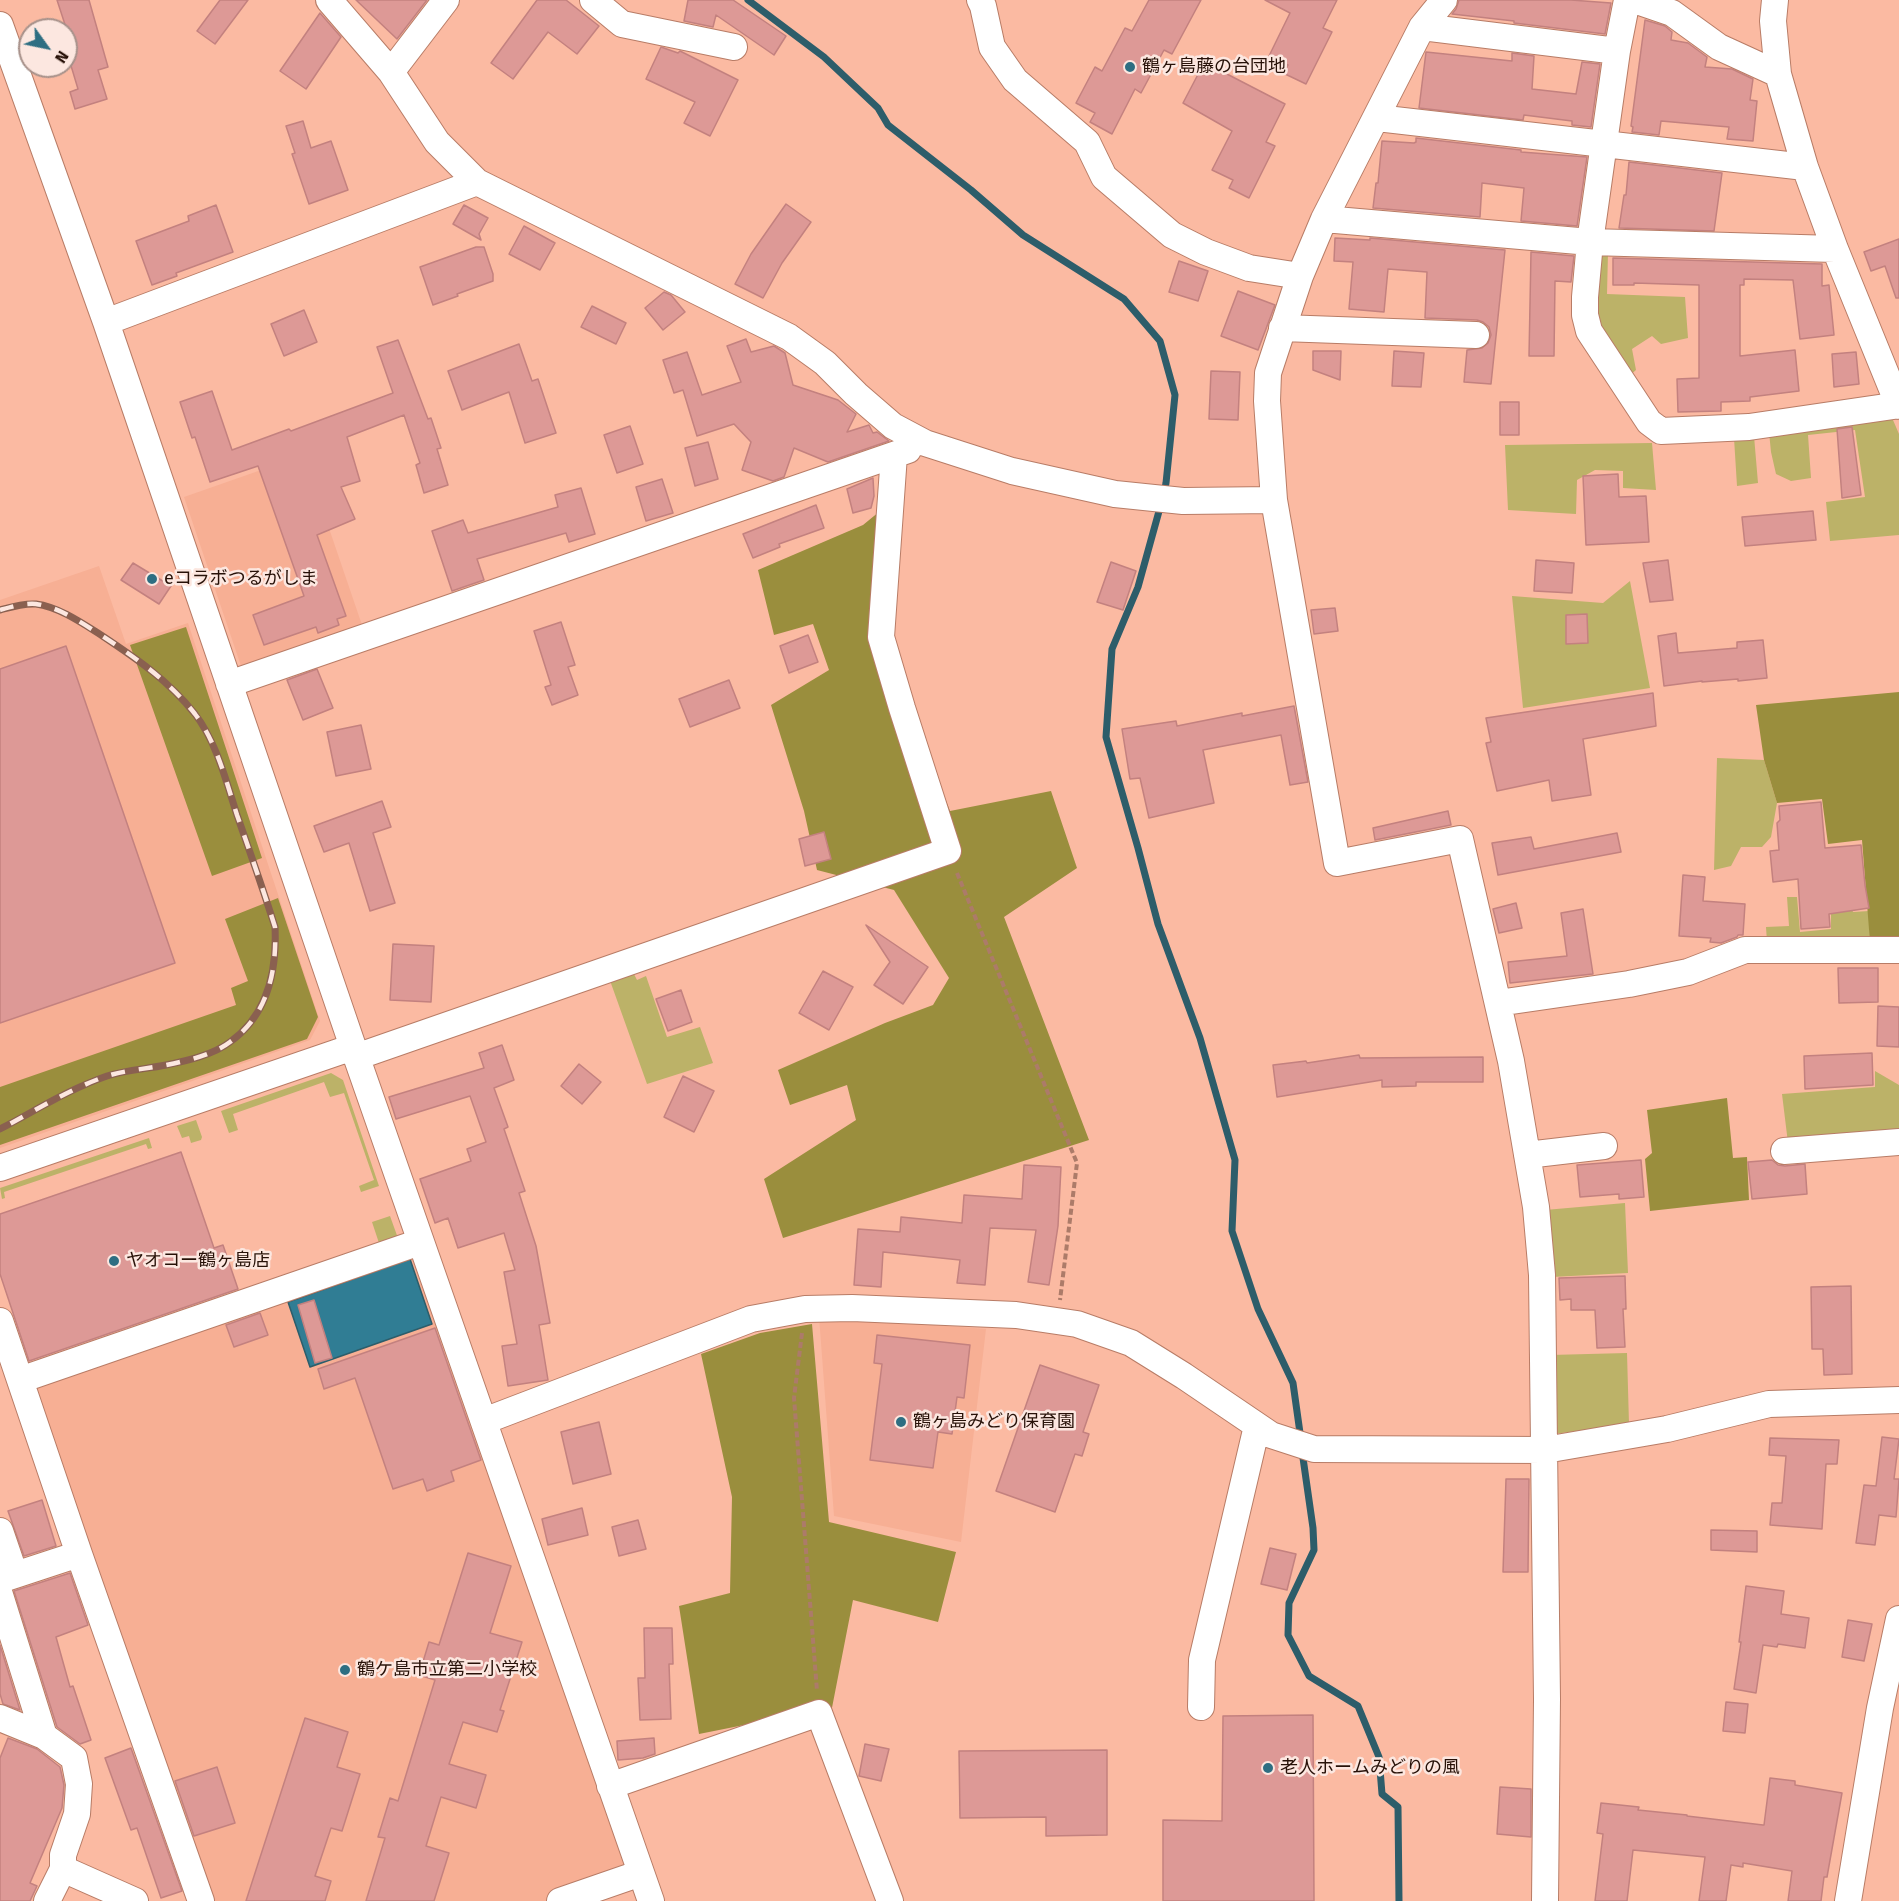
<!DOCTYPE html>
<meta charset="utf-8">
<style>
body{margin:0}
#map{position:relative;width:1899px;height:1901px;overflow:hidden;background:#fbbaa2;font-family:"Fira Sans",sans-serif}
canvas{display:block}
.north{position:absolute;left:18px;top:18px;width:60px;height:60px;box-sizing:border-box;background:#fce7e0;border:2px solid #a7918a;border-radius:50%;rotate:123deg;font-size:16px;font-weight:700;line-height:24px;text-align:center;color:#271108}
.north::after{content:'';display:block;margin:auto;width:21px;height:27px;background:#2e6e82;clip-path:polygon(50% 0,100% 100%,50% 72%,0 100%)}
</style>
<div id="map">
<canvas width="1899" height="1901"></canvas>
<div class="north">N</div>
</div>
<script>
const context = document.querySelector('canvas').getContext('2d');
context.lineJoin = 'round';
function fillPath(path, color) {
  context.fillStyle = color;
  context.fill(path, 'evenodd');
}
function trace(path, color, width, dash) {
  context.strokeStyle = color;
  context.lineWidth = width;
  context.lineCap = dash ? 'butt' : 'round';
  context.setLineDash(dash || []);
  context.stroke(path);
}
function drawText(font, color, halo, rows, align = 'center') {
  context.font = font + ' "Fira Sans","Noto Sans JP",sans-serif';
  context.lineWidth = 5;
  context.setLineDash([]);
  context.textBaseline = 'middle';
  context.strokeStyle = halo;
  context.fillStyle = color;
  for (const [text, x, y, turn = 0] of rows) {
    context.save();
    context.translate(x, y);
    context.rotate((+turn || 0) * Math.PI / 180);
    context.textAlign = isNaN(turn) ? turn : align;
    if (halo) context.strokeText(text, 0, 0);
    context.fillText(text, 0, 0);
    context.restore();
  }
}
fillPath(new Path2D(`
 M304,455l58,170 -121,41 -57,-169z
 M99,566l27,78 62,-21 132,398 -10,19 -310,108v-548z
 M420,1242l221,631 -81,28h-359l-181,-521z
 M819,1316l167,13 -25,213 -127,-26z`), '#f7af94');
fillPath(new Path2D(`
 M1608,253l-1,41 78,3 3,41 -27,6 -9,-8 -20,13 4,21 -7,6 -31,-47 -3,-14 6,-61z
 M1890,413l9,21v101l-69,6 -4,-39 39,-5 -10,-67 -47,5 3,43 -20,3 -15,-7 -5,-22 -2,-20z
 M1754,436l4,47 -21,3 -3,-48z
 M1652,443l4,47 -33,-2v-17l-28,-1 -18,10 -1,34 -68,-4 -3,-65z
 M1630,581l20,107 -127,20 -11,-112 91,7z
 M1717,758l47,2 13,43 -6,34 -9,10h-21l-10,19 -17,4z
 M1787,897h10l3,35 31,-3v-24l19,-2 3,9 16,-1 1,31h-103l-1,-15 23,-1z
 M631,968l6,12 9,-4 21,61 33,-10 13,36 -66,21 -39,-109z
 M1875,1071l24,14v49l-111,9 -6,-49 93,-7z
 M331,1073l12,7 36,106 -18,6 -2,-6 15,-6 -30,-87 -14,4 -6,-15 -91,32 5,16 -9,3 -8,-22z
 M196,1120l6,17 -1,3 -10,3 -2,-7 -7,2 -5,-12z
 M149,1138l3,10 -4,1 -2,-5 -142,48 1,6 -3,1 -2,-11z
 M1625,1203l3,70 -76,4 -7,-67z
 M390,1216l9,25 -363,127 -6,-5 349,-120 -7,-21z
 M1627,1353l2,71 -75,10 -4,-79z`), '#bcb268');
fillPath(new Path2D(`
 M896,498l-7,138 29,93 32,82 101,-20 26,77 -73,49 85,223 -306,98 -19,-59 92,-59 -9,-35 -57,20 -12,-35 107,-47 48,-18 16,-27 -55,-88 -77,-20 -13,-59 -33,-106 58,-35 -16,-46 -39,11 -16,-65 105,-45z
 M186,627l76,231 -50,18 -82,-231z
 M1899,692v249l-29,1 -8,-102 -34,4 -6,-45 -45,4 -13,-43 -8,-55z
 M278,898l40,119 -11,22 -307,106v-58l236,-82 -5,-17 17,-7 -23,-62z
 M1727,1098l6,60 14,-1 2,43 -99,11 -5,-52 7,-6 -5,-43z
 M812,1324l17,198 127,30 -18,70 -85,-22 -23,118 -66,3 -65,13 -20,-128 51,-13 2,-96 -31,-143 59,-21z`), '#9a8e3d');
const water = new Path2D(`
 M410,1259l22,65 -122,43 -22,-65z`);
fillPath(water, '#307d94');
trace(water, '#2d5d6a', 1.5);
trace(new Path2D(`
 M748,0l76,57 54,51 10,17 83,65 52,45 101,64 36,42 15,54 -9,88 -2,10
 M1161,504l-23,83 -26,62 -6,88 32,111 20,76 42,114 35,122 -3,71 26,78 35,74 8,57
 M1302,1451l11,77 1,22 -25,53 -1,32 21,41 49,30 21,51 3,37 16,13 1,94`), '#2d5d6a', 7);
const building = new Path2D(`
 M57,0h32l19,67 -10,3 9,29 -32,10 -5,-17 8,-3 -12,-40v-4l5,-2z
 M220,0h28l-33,44 -18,-13z
 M356,0h71l-30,39z
 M537,0h29l33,26 -22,28 -29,-22 -35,47 -22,-16z
 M688,0h45l53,36 -12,19 -58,-40 -3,12 -29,-6z
 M1149,0h52l-29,54 -8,-4 -23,43 -6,-4 -23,45 -22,-12 5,-9 -19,-10 19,-36 7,4 23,-43 7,3z
 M1265,0h72l-14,28 9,4 -26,52 -23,-11 5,-8 -19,-9 21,-43z
 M1459,0h112l40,3 -6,31 -91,-11v-2l-62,-7 4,-5z
 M320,13l21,24 -35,52 -26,-18z
 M1645,20l20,6 7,6 -1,8 17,3 19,14 -2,10 27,2 21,10 -3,21 7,1 -4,40 -26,-2 2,-12 -68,-6 -2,14 -27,-3 1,-5 -2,-1z
 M661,47l17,6 2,-2 58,29 -28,56 -26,-13 11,-21 -49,-23z
 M1426,52l86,9v-8l22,3 -2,33 44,5 6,-32 18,2 -9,63 -19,-2v-4l-48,-6 -1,5 -104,-12z
 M1205,61l20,12 60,31 -19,38 9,4 -26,52 -20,-10 4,-8 -21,-10 20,-39 -49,-28z
 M303,121l8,27 20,-7 17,49 -39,14 -17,-50 3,-1 -9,-27z
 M1416,138l105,12v2l66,5 -10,69 -56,-5 3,-33 -42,-5 -2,34 -107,-9 3,-25h2l4,-42 32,2 2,-1z
 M1629,162l93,11 -8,58 -95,-3 5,-33h2z
 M786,204l25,18 -29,41 -19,35 -28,-14 16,-30z
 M216,205l17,47 -57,21 1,3 -25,9 -16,-44 53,-20 -1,-5z
 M464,205l24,13 -9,16 2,6 -28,-16z
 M524,226l31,17 -15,27 -31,-16z
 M1335,238l35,2v-2l135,12 -14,134 -27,-2 3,-32 15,-2 6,-5 3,-8 -2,-8 -6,-5 -6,-2 -52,-2 2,-46 -39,-3 -4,43 -35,-3 4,-47 -19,-1z
 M1899,239v59h-3l-11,-32 -14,5 -7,-19z
 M476,247h8l9,27v7l-36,13 1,2 -25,9 -13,-38z
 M1531,252l43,4 -3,26 -16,-1 -1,75h-25z
 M1613,258l209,6v22l7,-1 5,50 -34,4 -7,-59 -49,-1v6h-4v71l55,-6 4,41 -49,6v4l-29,1v9l-43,1 -1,-33 22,-1v-93l-65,-2v2h-21z
 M1179,261l29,10 -10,30 -29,-9z
 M1238,291l37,14 -17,45 -37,-14z
 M664,292l7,3 14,17 -22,18 -18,-22z
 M592,306l34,17 -10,21 -35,-17z
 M304,310l13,32 -33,14 -13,-32z
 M746,339l5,13 23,-6 11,7 8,32 45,15 18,14 -9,18 22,-7 4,8 4,-1 12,9 -61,21 -34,-14 -10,29 -11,4 -31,-11 9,-28 -17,-18 -37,12 -14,-46 -9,3 -11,-33 24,-8 15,43 39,-13 -14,-36z
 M398,340l30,79 3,-1 10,30 -4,1 11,36 -24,8 -8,-28 4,-2 -16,-48 -57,22 13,44 -19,6 14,32 -38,16 29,81 -9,3 2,6 -21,8 -2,-6 -52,18 -11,-30 51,-19 -46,-130 -48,16 -15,-45 -3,1 -12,-36 32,-11 20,59 57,-21 2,2 102,-38 -16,-46z
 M519,344l13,37 6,-2 18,54 -31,10 -16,-51 -47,18 -14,-39z
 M1313,351h28l-1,29 -27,-10z
 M1394,351l30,2 -3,34 -29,-1z
 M1856,352l3,32 -25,3 -2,-33z
 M1211,371l29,1 -2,48 -29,-1z
 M1500,402h19v33h-19z
 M630,426l13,38 -26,9 -13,-38z
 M1852,427l9,68 -19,3 -5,-69z
 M708,442l10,37 -23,7 -10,-38z
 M1618,474l1,23 27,-1 3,46 -63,3 -3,-69z
 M873,478l1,18 -3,12 -18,5 -6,-24z
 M662,479l11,34 -27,8 -10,-34z
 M581,488l14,46 -26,8 -3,-9 -89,26 7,21 -32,11 -20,-60 31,-11 5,13 90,-26 -3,-12z
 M816,505l8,23 -45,16 1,3 -27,11 -10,-24z
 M1813,511l3,29 -71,6 -3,-29z
 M1536,560l38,3 -2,30 -38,-2z
 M1668,560l5,40 -23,2 -7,-39z
 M1111,562l25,9 -13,39 -26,-8z
 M133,563l38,23 -12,18 -38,-24z
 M1335,608l3,23 -24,3 -3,-24z
 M1587,614l1,29 -22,1v-29z
 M561,622l14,43 -7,2 10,28 -26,10 -7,-18 6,-2 -17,-54z
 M1676,633l2,20 59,-5v-6l26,-2 4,38 -29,3v-2l-36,3v-1l-38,5 -6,-50z
 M808,635l10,27 -29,11 -9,-27z
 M66,646l109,317 -175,60v-354z
 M317,669l16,39 -30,12 -16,-40z
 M729,680l11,28 -50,19 -11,-28z
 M1653,693l3,33 -73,13 8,56 -39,6 -3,-21 -52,11 -11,-48 5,-1 -5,-24z
 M1294,706l14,76 -18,3 -9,-50 -78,15 11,53 -65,15 -9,-40 -10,1 -8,-50 54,-8 1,5 65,-13v3z
 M361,725l10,44 -35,7 -9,-44z
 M382,801l9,26 -18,6 22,70 -25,8 -21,-68 -25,9 -10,-26z
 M1821,802l4,46 36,-3 4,40 4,23 -40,6 1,13 -29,2 -3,-50 -25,3 -3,-31 9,-1 -2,-27 3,-3 -1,-14z
 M1448,811l3,14 -76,15 -2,-12z
 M824,832l7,27 -26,7 -6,-27z
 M1617,833l4,19 -123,23 -6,-32 39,-6 3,12z
 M1683,875l22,2 -2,24 42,3 -2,31h-5l-1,2 -16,6 -11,-1 1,-4 -32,-2z
 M1516,903l6,25 -23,5 -6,-24z
 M1583,909l10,65 -83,9 -2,-21 59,-6 -6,-43z
 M866,925l62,42 -25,37 -29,-19 16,-23z
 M393,944l41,2 -3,56 -41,-2z
 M1838,968h40v34l-39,1z
 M823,971l30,16 -24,43 -30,-17z
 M681,990l11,32 -24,9 -12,-32z
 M1878,1006l21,1v40l-22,-1z
 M502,1045l12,35 -20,8 14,39 -4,2 21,62 -6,2 17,53 14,77 -11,2 9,55 -40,6 -6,-40 15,-2 -13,-72 11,-2 -11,-37 -46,15 -10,-30 -13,5 -15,-44 51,-18 -4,-12 19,-7 -16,-46 -74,23 -7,-22 95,-29 -5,-15z
 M1872,1053l1,32 -68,4 -1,-33z
 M1359,1055l1,3 123,-1v25h-67v4l-34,1v-7l-105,17 -4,-32 33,-4 1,2z
 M579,1064l22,18 -19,22 -21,-18z
 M683,1076l31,15 -20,41 -30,-15z
 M181,1152l33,96 9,-3 15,44 -209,72 -29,-87v-60z
 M1641,1160l3,37 -25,2v-5l-39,3 -3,-32z
 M1772,1160l6,5 7,1 20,-2 2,30 -55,5 -4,-37z
 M1024,1165l37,2 -3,59 -9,59 -21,-3 8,-52 -46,-2 -5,57 -28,-2 3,-23 -77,-8 -2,35 -27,-2 4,-56 42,3 1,-15 61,6 2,-28 58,4z
 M1625,1276l1,33h-3l2,38 -28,1 -2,-38h-24v-11l-11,1 -1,-22z
 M1851,1286l1,88 -28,1 -1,-26h-11l-1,-62z
 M314,1300l18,58 -17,5 -17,-58z
 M260,1313l8,22 -34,12 -8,-22z
 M435,1328l46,132 -30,11 3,10 -27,10 -4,-12 -30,10 -38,-111 -31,11 -6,-20z
 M877,1335l93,10 -6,53 -7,-1 -5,37 -14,-2 -5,36 -63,-8 12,-96 -8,-1z
 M1040,1365l59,20 -16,47 6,2 -7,22 -7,-2 -20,58 -59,-21z
 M599,1422l12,52 -38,10 -12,-52z
 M1882,1437l17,2 -5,40h5l-3,38 -17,-2 -4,30 -19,-2 8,-58 12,1z
 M1770,1438l69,2 -2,24h-11l-4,65 -52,-4 2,-22h10l4,-47 -17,-1z
 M1506,1479h23l-1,93h-25z
 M42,1500l14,46 -32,10 -16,-45z
 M582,1508l6,27 -40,10 -6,-26z
 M638,1520l8,29 -27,7 -7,-29z
 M1711,1530l46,1v21l-46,-2z
 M1270,1548l26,6 -9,36 -26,-6z
 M468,1553l43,13 -21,67 32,9 -22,68 4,1 -7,21 -34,-10 -14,42 37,11 -10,33 -35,-11 -15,49 23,7 -15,48h-68l19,-63 -7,-1 12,-39 8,3 37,-121 -16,-5 10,-33 10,3z
 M70,1573l18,52 -32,12 14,50 3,-1 18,54 -11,4 -23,-17 -43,-136z
 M1746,1586l38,5 -3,23 28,4 -4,30 -27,-4 -1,3 -14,-2 -7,48 -22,-4 7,-47h-2z
 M1848,1620l24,4 -8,37 -22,-4z
 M644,1628h28l1,36h-4l2,55 -31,1 -2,-42h7z
 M0,1645l20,65 -17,-6 -3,-10z
 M1726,1702l22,2 -3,29 -22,-2z
 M1313,1715l1,186h-151v-81l59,1 1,-105z
 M305,1718l43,14 -11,35 23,7 -18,57 -11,-3 -16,48 16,5 -6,20h-79z
 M8,1738l29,11 23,18 4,18 -2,23 -32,75 7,3 -7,15h-30v-143z
 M654,1738l1,16 -12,4 -25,2 -1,-19z
 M865,1744l24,5 -8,32 -22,-5z
 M131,1748l51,143 -21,7 -24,-70 -6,2 -26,-72z
 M1107,1750v85l-61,1v-19l-86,1 -1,-67z
 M217,1767l18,56 -41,13 -19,-55z
 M1770,1778l25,3v4l47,8 -15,84h-3l-3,24h-33l4,-30 -49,-8v4l-12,-2 -5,36h-27l6,-44 -72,-7 -6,51h-32l8,-67 -6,-1 4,-30 38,4 -1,3 49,5v1l76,9h1z
 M1500,1787l31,2v48l-34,-3z`);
fillPath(building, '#dd9996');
trace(building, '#c3817f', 1.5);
const minor = new Path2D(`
 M329,0l62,72 46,70 40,40 312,155 36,26 31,31 37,32 32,17 87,28 103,23 68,7 91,-1
 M593,0l29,24 112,23
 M980,0l3,6 9,41 23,33 72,62 17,35 68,58 34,17 43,16 51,8
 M1444,0l-22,27 -98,192 -24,57 -32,97 -1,28 7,99 63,363 123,-24 51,222 25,146 6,68 5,424 -2,202
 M1627,0l-10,51 -27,191 -5,55v18l4,16 60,91 12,9 88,-4 150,-22
 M1634,0l38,13 47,34 59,27
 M1775,0l-2,21 5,53 27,93 30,82 64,157
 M0,25l106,297 247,725 298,854
 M1422,27l195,24
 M391,72l55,-72
 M1377,118l428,49
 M1324,219l266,23 245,7
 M106,322l371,-140
 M1282,328l194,7
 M229,684l679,-234
 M1498,1003l131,-19 59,-12 57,-22h154
 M356,1057l592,-206 -46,-143 -21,-71 13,-182
 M1784,1151l115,-9
 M1527,1155l77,-9
 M0,1168l353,-121
 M0,1321l20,59 400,-138
 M20,1380l59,174 122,347
 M484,1421l267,-102 54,-10 47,-1 164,7 61,9 54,19 53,33 87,59 43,14 231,1 122,-21 102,-25 130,-4
 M0,1531l15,44
 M0,1580l79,-26
 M0,1595l44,141
 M1201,1707l1,-47 55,-234
 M0,1718l44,18 30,22 5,26 -2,30 -14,41v14l-16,32
 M610,1786l209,-73 71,188
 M63,1869l72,32
 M560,1901l81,-28
 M1848,1901l32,-193 19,-89`);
trace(minor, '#b87c66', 28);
trace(new Path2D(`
 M957,873l120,290 -17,137
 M802,1333l-8,65 23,293`), '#ac7b69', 4, [6, 3]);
trace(minor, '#fff', 26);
const rail = new Path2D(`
 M0,610c11,-3 24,-7 36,-6 23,3 46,19 65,31 36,24 67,45 94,79 22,29 31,67 42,101 13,37 26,74 38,112 2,44 -7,88 -45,115 -17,13 -44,19 -64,23 -20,4 -40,5 -59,11 -38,13 -72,35 -107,53`);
trace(rail, '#8a6050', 7);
trace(rail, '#fce7e0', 4.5, [14]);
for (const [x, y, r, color] of [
 [1130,67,6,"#2e6e82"],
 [152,579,6,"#2e6e82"],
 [114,1261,6,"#2e6e82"],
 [901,1422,6,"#2e6e82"],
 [345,1670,6,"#2e6e82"],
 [1268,1768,6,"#2e6e82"]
]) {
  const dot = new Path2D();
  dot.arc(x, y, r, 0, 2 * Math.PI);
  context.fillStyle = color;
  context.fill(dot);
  trace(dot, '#fce7e0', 2);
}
drawText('18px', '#271108', '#fce7e0', [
 ["鶴ヶ島藤の台団地",1142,67],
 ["eコラボつるがしま",164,579],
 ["ヤオコー鶴ヶ島店",126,1261],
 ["鶴ヶ島みどり保育園",913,1422],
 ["鶴ケ島市立第二小学校",357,1670],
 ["老人ホームみどりの風",1280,1768]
], 'left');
</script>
